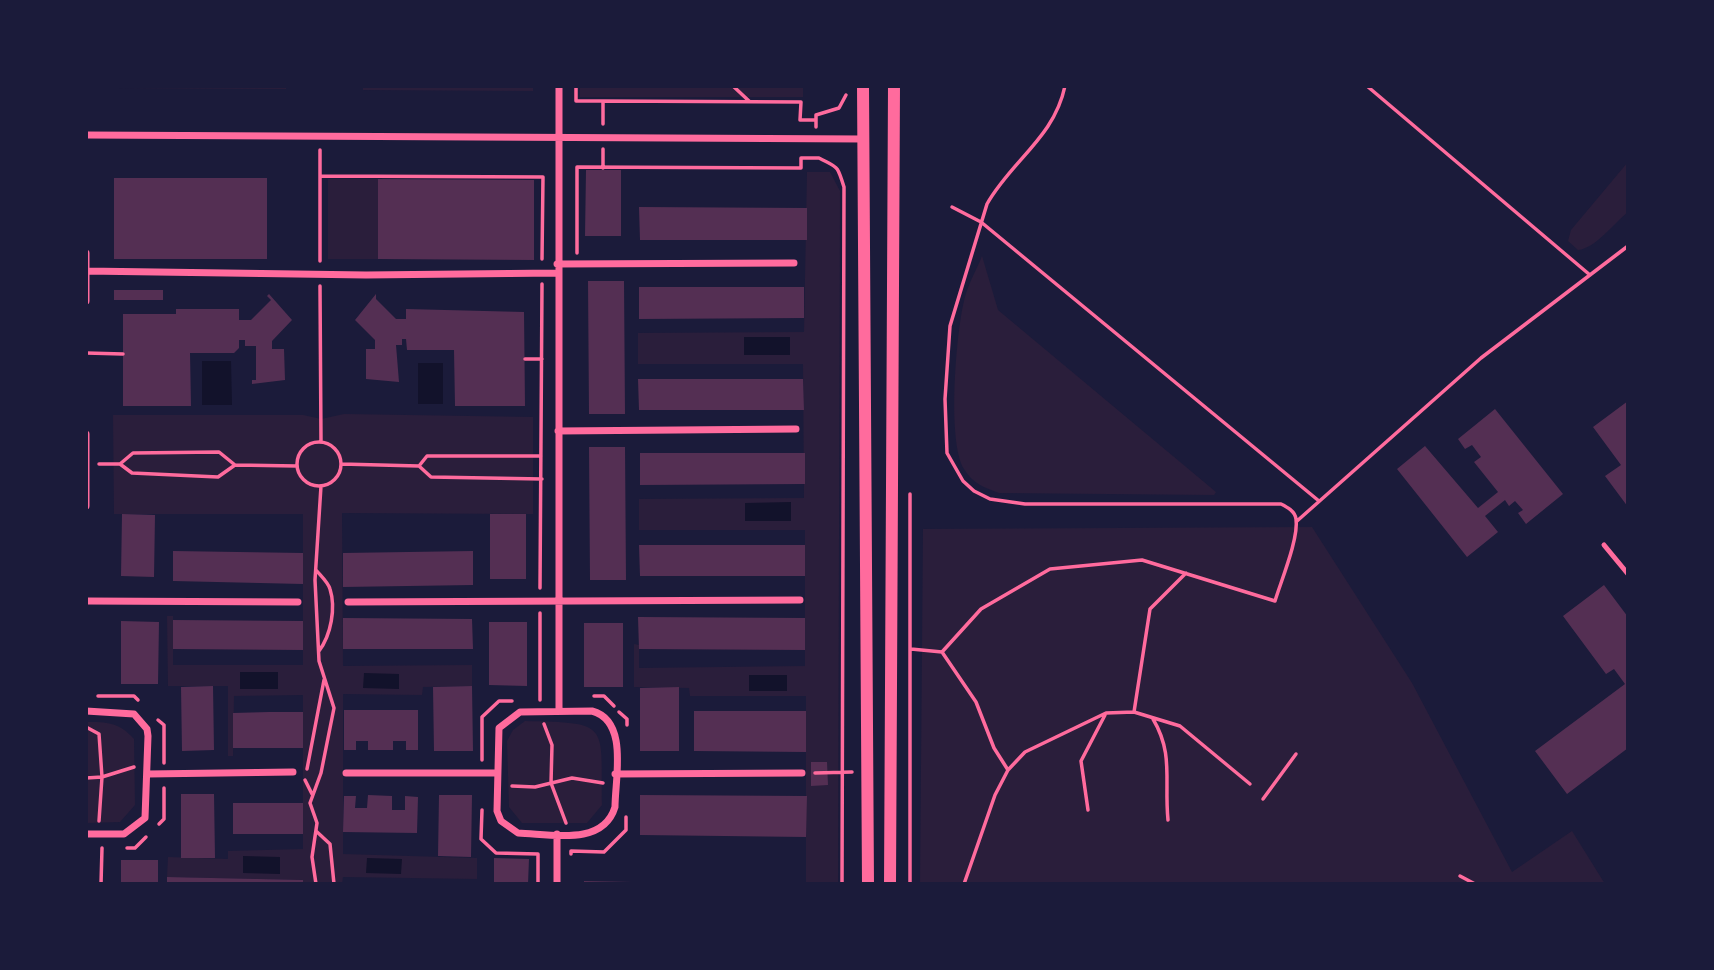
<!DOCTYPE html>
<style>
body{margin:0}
#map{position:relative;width:1714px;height:970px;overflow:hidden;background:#1b1b3a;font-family:Jost,sans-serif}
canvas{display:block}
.frame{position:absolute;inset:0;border:88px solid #1b1b3a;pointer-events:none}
</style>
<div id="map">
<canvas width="1714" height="970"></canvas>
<div class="frame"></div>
</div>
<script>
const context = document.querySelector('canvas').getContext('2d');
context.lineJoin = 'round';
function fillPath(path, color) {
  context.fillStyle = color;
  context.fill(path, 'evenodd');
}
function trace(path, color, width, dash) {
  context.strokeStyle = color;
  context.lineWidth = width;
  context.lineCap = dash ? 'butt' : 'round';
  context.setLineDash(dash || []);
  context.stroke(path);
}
fillPath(new Path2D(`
 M118,86h168v3l-168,-1z
 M363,86h170v5l-170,-1z
 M580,86h223v11h-223z
 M1628,162v50c-15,12 -32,36 -50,38l-10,-9 3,-11z
 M807,172h23l10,19 -2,693h-32v-188h-116l-1,-8 -55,-1v-43l5,1v23l166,-2v-136h-166v-31l165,-1 -1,-134h-165v-31l166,-1z
 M328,179h50v80h-50z
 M982,256l16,54 218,182 -2,3 -215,-2c-14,-5 -27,-10 -35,-24 -17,-28 -8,-135 0,-168 3,-15 12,-30 18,-45z
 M344,414l189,3v97l-191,-1 1,153 129,-1v21l-49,1 -1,8 -79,-1v160l134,4v21l-134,-2 -1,7h-39l-1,-4 -135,-3 1,-20 60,2v-8l75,-2v-154l-69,1 -1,60h-5v-70h-60l-1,-70h6v49h130v-151h-189l-1,-99h190l18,4z
 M1312,527l100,156 100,189 60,-41 33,53h-685l3,-355z
 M525,721c86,2 76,2 77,84l-15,18h-65l-13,-16 -2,-66 6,-11z
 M86,722c21,0 33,0 48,17l1,66 -15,17 -34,1z`), '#2a1e3b');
fillPath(new Path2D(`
 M744,337h46v18h-46z
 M202,361h29l1,44h-30z
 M418,363h25v41h-25z
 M791,502v19h-46v-18z
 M240,672h38v17h-38z
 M364,673l35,1v15l-36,-1z
 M749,675h38v16h-38z
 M243,856l37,1v17l-37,-1z
 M367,858l35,1 -1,15 -35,-1z`), '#12122b');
fillPath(new Path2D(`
 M586,170h35v66h-36z
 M114,178h153v81h-153z
 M378,179l156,1v80l-156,-1z
 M639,207l168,1v32h-167z
 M588,281h36l1,133h-36z
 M639,287h165v31l-165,1z
 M114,290h49v10h-49z
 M269,294l23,26 -20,21v8h12l1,31 -33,4v-4h4v-34h-11v-6h-6v8l-5,5h-44l1,53h-68v-92h53v-5h63v11h12l20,-20 -4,-4z
 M376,294v5l20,20h10v-10l118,3 1,94h-70l-1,-56h-47l-1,-11h-4v6h-6l3,37 -33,-3v-30h9v-9l-20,-20z
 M638,379h165l1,31h-165z
 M1628,401v106l-23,-31 16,-11 -28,-38z
 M1495,409l68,85 -37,30 -8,-11 5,-3 -8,-9 -6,5 -4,-6 -20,16 13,16 -31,25 -70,-88 28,-23 53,62 20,-16 -24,-30 7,-5 -9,-12 -7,4 -7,-10z
 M589,447h36l1,133h-36z
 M640,453h165v31l-165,1z
 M122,514l33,1 -1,62 -33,-1z
 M490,514h36v65h-36z
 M639,545h166v31h-165z
 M173,551l130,2v31l-130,-3z
 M473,551v34l-130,2v-34z
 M1604,585l24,32v131l-61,46 -32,-43 90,-67 -11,-15 -8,5 -43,-58z
 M638,617l167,1v32l-166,-1z
 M343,618l129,1 1,30h-130z
 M173,620l130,1v29l-130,-1z
 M121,621l38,1 -1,62h-37z
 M489,622h38v64l-38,-1z
 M584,623h39v64h-39z
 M213,686l1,64 -32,1 -1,-64z
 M472,686l1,65h-39l-1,-64z
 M679,687v64h-39v-63z
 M344,710h74v40h-12v-9h-13v9h-25v-9h-12v9h-12z
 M694,711h112v41l-112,-1z
 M269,712h34v36h-70v-35z
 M811,762h16l1,23 -17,1z
 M181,794h33l1,64h-34z
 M368,795l24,1v14h13v-14l13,1 -1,36 -74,-1 1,-36h12l-1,12h12z
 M439,795h33l-1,62 -33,-1z
 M640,795l167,1 -1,41 -166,-2z
 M233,803h70v31h-70z
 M494,858l35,1 -1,25h-34z
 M121,860h37v24h-37z
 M167,877l136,3v4h-136z
 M584,881l48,1v2h-48z`), '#542f53');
trace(new Path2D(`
 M576,86v15h27
 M733,86l16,15
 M1367,86l223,189
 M603,124v-23l198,1 -1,18h16
 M816,127v-12l23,-7 7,-13
 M320,150v111
 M819,158c19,10 18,6 25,29l-2,697
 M603,168v-19
 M320,176l223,1 -1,82
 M952,207l29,15 338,279
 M577,253v-86l224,1v-10h18
 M320,286l1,156
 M86,353l37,1
 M525,359h17
 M297 464a22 22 0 1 1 44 0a22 22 0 1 1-44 0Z
 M99,464h21l12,9 86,4 17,-12 62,1
 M120,464l13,-11 86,-1 16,13
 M341,464l78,2 8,-10h114
 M419,466l12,11 111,2
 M1297,521l184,-163 147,-112
 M316,570c4,5 12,12 14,19 6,19 1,46 -11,62
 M540,588l2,-304
 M911,649l31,3 34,50 18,46 14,22 -13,25 -31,89
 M942,652l39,-43 69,-40 92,-9 133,41c6,-20 24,-63 21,-82 -1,-8 -9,-12 -15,-15h-256l-35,-5 -16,-8 -11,-10 -16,-28 -2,-54 5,-73 37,-122c25,-44 67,-66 78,-118
 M98,696h36l4,4
 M594,696h10l10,10
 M540,700v-87
 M619,712l8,7v6
 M1134,712l16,-103 36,-36
 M1153,719c21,35 11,62 15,101
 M158,720l6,5v38
 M544,724l8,21 -1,38 15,40
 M86,727l13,7 3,43 32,-10
 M482,760v-43l17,-16h13
 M307,769l17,-89
 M1008,770l17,-18 81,-39 28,-1 46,14 70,58
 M815,773l37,-1
 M86,778l16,-1 -3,44
 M305,780l7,14
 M512,786l23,1 37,-9 31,5
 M1263,799l33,-45
 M482,810l-1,29 15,14 42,1v30
 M1088,810l-7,-49 24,-46
 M159,824l5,-5v-31
 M316,831l14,13 4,40
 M127,848h8l11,-11
 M571,854v-3l33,1 22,-22v-13
 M1460,876l15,8
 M101,884l1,-36
 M316,884l-4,-27 5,-34 -7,-20 11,-30 13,-65 -15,-47 -4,-81 6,-94
 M910,884v-390`), '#ff6b9d', 3.5);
trace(new Path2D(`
 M1604,545l24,29`), '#ff6b9d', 5);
trace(new Path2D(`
 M559,86v625
 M86,135l777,4
 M86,253v48
 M557,264l237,-1
 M86,271l280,4 191,-2
 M558,431l238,-2
 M86,434v72
 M86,601l212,1
 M348,602l452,-2
 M86,711l48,3 13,15 1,7 -3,82 -21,16h-38
 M592,711c37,10 23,67 23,96 -12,40 -65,27 -97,26l-17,-12 -4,-10 2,-83 21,-16z
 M346,773h151
 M148,774l145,-2
 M615,774l187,-1
 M557,834v50`), '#ff6b9d', 7);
trace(new Path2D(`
 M863,86l5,798
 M890,884l4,-798`), '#ff6b9d', 12);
</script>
